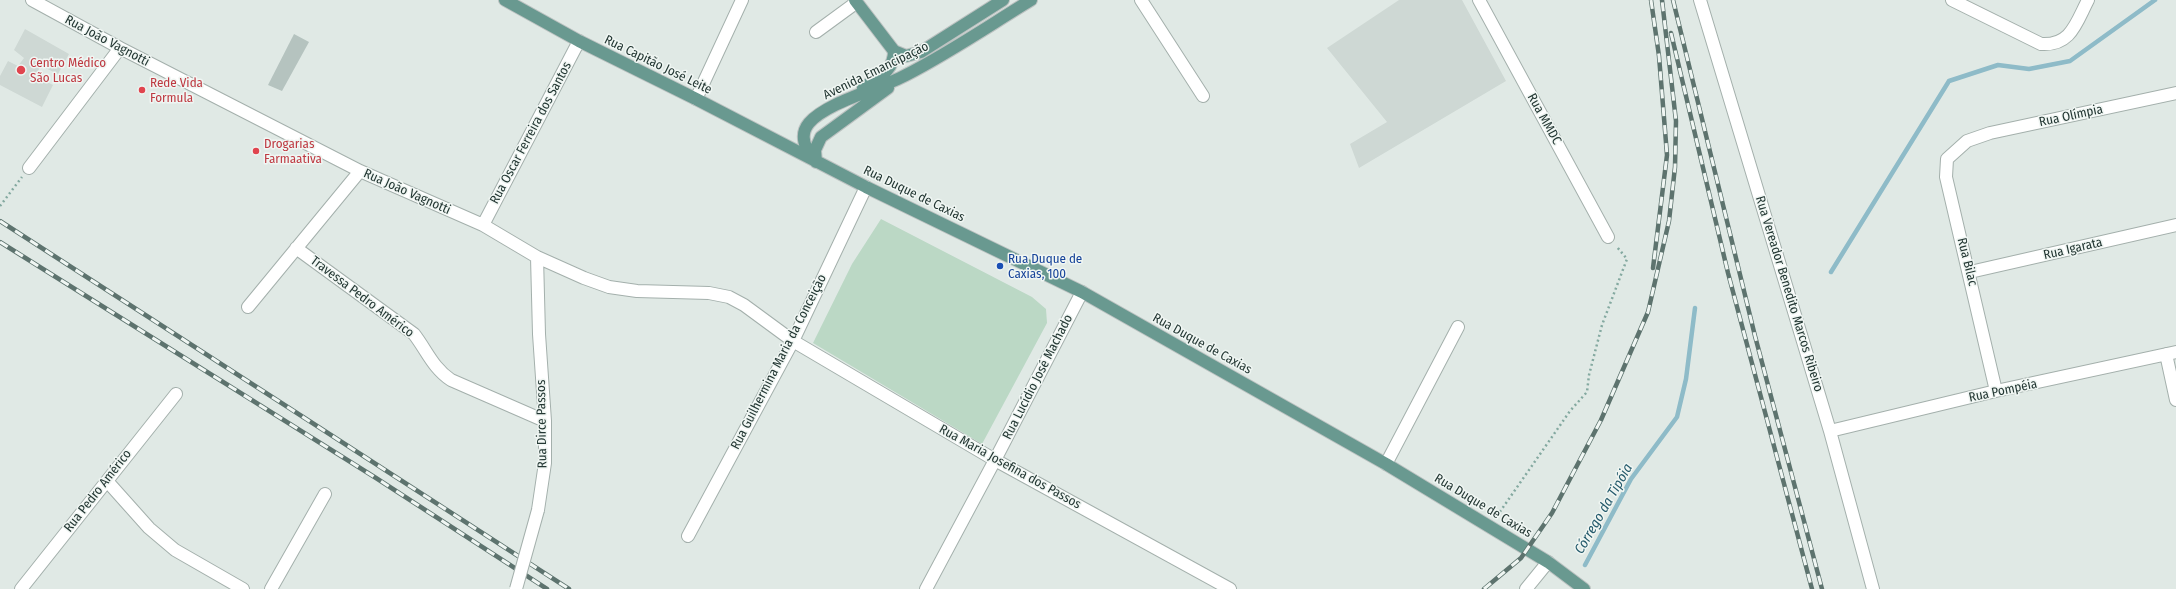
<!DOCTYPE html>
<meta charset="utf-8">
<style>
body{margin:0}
canvas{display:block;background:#e0e9e5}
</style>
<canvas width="2176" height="589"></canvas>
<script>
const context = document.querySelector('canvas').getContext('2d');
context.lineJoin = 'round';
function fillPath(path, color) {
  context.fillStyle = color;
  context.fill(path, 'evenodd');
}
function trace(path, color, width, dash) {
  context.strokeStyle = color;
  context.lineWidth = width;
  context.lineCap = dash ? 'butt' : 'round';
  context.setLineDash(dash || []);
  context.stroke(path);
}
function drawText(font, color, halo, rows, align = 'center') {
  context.font = font + ' "Fira Sans Condensed",sans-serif';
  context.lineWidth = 3;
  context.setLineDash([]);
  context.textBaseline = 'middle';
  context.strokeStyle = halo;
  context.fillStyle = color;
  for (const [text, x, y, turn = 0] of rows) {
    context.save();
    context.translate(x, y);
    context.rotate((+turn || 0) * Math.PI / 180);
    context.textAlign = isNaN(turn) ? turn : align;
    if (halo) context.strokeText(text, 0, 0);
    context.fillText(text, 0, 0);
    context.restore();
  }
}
fillPath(new Path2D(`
 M1399,0h63l44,81 -147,87 -9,-24 37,-22 -60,-74z
 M25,29l44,25 -11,20 -17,-8 -6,10 18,9 -11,22 -42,-22v-9l8,-15 10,5 6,-8 -10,-8z`), '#ced8d4');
fillPath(new Path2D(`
 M881,219l151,78 14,12 1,14 -65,121 -169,-101 39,-79z`), '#bbd8c5');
trace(new Path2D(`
 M1831,272l118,-191 49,-16 31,4 41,-8 85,-61
 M1585,565l46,-86 46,-62 9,-38 9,-71`), '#8ebbc8', 4.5);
fillPath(new Path2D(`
 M294,34l15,8 -27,49 -14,-6z`), '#b5c3bf');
const minor = new Path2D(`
 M32,0l88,48 240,123 123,54 54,32 47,21 25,9 28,4 72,2 20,4 15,8 49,36 202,119 235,129
 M1141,0l62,96
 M1479,0l129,237
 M1700,0l130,431 43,158
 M1952,0l89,44c30,2 35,-21 47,-44
 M816,32l41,-30
 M696,99l46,-99
 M29,168l91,-120
 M483,225l96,-184
 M296,248l118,86c13,17 19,34 37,46l94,41
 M537,257l2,77 6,87v42l-7,47
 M1970,272l206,-47
 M248,307l112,-136
 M2166,354l10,46
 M1996,391l-50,-214 1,-18 20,-18 23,-8 186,-40
 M1830,431l166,-40 180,-39
 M1386,464l72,-137
 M107,481l42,47 26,22 68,39
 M688,536l105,-195 73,-154
 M21,589l155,-195
 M271,589l54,-95
 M926,589l69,-129 87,-168
 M1526,589l22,-27`);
const major = new Path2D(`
 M505,0l74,41 117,58 170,88 216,105 304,172 162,98 36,27
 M855,0l39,51 12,5 15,-4 82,-52
 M863,88c16,-11 31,-17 31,-37
 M814,159c-9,-10 -15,-24 -5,-36 18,-21 71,-34 97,-48 43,-22 84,-50 125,-75
 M816,162l-1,-12 6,-13 67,-49`);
trace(minor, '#a4b0ac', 14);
trace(major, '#bdc3c2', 14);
trace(new Path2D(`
 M0,206l22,-29
 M1497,516l73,-105 17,-19 2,-17 13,-50 25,-66 -10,-12`), '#84a9a0', 2.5, [2, 3]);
trace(minor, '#fff', 12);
trace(major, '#699990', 12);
const rail = new Path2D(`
 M1651,0l8,56 8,99 -14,113
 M1673,0l82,336 67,253
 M1671,33l57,240 84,316
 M0,221l569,368
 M0,242l376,236 171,111
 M1484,589l37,-31 31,-45 49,-93 47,-108 21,-91 6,-54 1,-46 -14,-121`);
trace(rail, '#5d736e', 4.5);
trace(rail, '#f0f6f3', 3, [9]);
const minorBridge = new Path2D(`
 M516,589l22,-79`);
trace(minorBridge, '#a4b0ac', 14, []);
trace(minorBridge, '#fff', 12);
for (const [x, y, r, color] of [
 [21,70,5,"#e0444e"],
 [142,90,4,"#e0444e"],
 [256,151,4,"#e0444e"],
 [1000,266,4,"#1a4fb4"]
]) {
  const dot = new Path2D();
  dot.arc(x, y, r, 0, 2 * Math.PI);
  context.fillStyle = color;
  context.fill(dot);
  trace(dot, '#f0f6f3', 1.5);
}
drawText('13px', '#233733', '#f0f6f3', [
 ["Rua João Vagnotti",107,41,28],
 ["Rua Capitão José Leite",658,65,26],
 ["Avenida Emancipação",876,71,-26],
 ["Rua Olímpia",2071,116,-12],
 ["Rua MMDC",1544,119,61],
 ["Rua Oscar Ferreira dos Santos",531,133,-62],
 ["Rua João Vagnotti",407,192,24],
 ["Rua Duque de Caxias",914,194,26],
 ["Rua Igarata",2073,249,-13],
 ["Rua Bilac",1967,262,76],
 ["Rua Vereador Benedito Marcos Ribeiro",1789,294,73],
 ["Travessa Pedro Américo",362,297,37],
 ["Rua Duque de Caxias",1202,344,29],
 ["Rua Guilhermina Maria da Conceição",779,362,-63],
 ["Rua Lucídio José Machado",1038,377,-63],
 ["Rua Pompéia",2003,391,-12],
 ["Rua Dirce Passos",542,424,-91],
 ["Rua Maria Josefina dos Passos",1010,467,29],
 ["Rua Pedro Américo",98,491,-52],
 ["Rua Duque de Caxias",1483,506,31]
]);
drawText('13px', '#be3a42', '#f0f6f3', [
 ["Centro Médico",30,63],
 ["São Lucas",30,78],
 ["Rede Vida",150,83],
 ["Formula",150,98],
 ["Drogarias",264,144],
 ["Farmaativa",264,159]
], 'left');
drawText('13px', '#164399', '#f0f6f3', [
 ["Rua Duque de",1008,259],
 ["Caxias, 100",1008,274]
], 'left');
drawText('italic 14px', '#245a6b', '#f0f6f3', [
 ["Córrego da Tipóia",1604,509,-60]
]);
</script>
